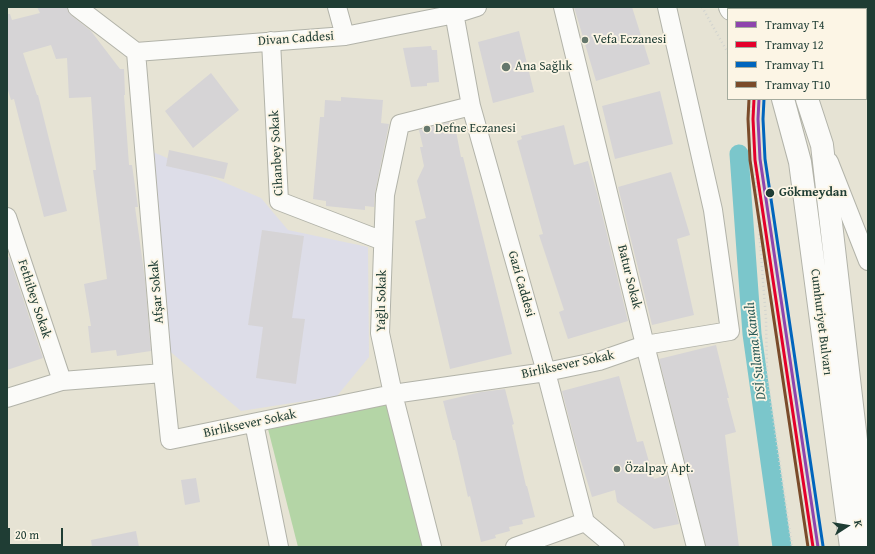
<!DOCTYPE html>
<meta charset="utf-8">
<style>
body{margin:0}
#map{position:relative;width:875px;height:554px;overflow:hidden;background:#e6e3d4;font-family:"Gentium Book Plus",serif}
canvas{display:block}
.frame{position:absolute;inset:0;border:8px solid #1f3d34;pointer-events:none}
.legend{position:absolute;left:727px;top:8px;width:140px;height:92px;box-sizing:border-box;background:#fcf5e5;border:1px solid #a4ab9e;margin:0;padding:5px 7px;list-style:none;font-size:12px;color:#1f3d34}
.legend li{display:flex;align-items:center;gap:8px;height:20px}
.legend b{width:20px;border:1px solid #a4ab9e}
.north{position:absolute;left:827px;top:506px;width:40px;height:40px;-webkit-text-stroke:3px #fcf5e5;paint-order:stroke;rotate:78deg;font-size:11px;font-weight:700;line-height:16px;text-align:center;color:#1f3d34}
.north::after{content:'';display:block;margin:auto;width:14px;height:18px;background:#1f3d34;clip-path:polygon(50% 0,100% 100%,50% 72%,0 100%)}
.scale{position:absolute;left:8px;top:528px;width:55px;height:18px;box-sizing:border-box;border:2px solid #1f3d34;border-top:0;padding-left:5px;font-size:12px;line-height:14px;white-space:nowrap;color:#1f3d34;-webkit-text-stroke:3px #fcf5e5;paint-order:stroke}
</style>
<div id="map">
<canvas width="875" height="554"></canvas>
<div class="frame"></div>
<ul class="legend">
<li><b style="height:5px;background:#8e44ad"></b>Tramvay T4</li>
<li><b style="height:5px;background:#e4002b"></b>Tramvay 12</li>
<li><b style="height:5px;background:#0065bd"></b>Tramvay T1</li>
<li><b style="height:5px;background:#7a4b2a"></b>Tramvay T10</li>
</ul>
<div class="north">K</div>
<div class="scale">20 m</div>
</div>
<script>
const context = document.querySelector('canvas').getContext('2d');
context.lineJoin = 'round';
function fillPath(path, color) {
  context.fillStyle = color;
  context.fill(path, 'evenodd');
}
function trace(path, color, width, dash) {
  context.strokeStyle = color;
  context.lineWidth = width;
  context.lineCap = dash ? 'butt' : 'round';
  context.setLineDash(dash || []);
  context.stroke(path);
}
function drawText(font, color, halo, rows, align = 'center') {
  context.font = font + ' "Gentium Book Plus",serif';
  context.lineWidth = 3.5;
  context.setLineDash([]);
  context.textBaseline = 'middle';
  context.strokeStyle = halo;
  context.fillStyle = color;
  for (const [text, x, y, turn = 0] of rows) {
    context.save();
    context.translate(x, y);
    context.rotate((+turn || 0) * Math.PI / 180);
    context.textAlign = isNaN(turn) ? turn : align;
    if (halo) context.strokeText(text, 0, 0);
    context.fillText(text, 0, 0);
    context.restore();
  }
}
fillPath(new Path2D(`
 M153,152l108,46 27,32 80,17 1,110 -32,39 -96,15 -74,-62z`), '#dddde8');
fillPath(new Path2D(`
 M386,401l38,146h-126l-31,-122z`), '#b4d5a6');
trace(new Path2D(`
 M739,154l13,180 30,213`), '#7bc6cb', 19);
fillPath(new Path2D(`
 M37,7h30l1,4 3,4 20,16 29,38h4l1,26h-1l5,70h3l6,42h-3l10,72 6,72 -34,5 -1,-6 -25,3 -3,-27h3l-7,-42 23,-5 -14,-109h3l-5,-73 -22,1 -2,-40 -11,1 -5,-14 -28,8 14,42h1l29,116 -23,6 -30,-118 -3,1 -4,-13v-73h3l2,6 28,-7z
 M574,7h58l18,57 -54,17z
 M519,31l15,61 -41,11 -15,-61z
 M431,46l1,4h5l2,32 -12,1v3l-16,1 -8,-39z
 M211,73l28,37 -46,38 -28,-37z
 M660,91l13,53 -58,15 -13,-53z
 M341,97l42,3 -2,23 8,1 -14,69 -1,14 -9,-1v4l-39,-4v-5l-13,-2 7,-82h4l1,-17 16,1z
 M454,121l7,36h2l49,197 -62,15 -35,-148 11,-3 -9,-37 7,-15 -4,-19h3l-4,-17z
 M564,125l10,40 14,-4 9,32 31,128 -60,18 -9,-27 5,-2 -25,-75 4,-1 -26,-93 5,-2 -1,-3z
 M169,150l59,13 -4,16 -58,-13z
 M671,172l19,63 -13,4 17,76 -42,10 -34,-138z
 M262,230l42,6 -12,82 13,1 -9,65 -40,-6 7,-51 -15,-2z
 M7,257h2l34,101 -36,12z
 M716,345l13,53h-2l9,34 -11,3 14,112h-33l-47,-188z
 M619,376l18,66 6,-1 11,38 13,-4 12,49 -25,5 -37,-27 -2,-12 -23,7 -17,-55 -13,-51z
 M505,389l9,35 -2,1 14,61h1l8,31 -13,3 1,4 -14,3 1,4 -15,4 1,3 -15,4 -11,-46 -2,1 -13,-57h-2l-10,-39 38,-9z
 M196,478l4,24 -15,3 -4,-25z
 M136,531l3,16h-47l-1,-7z`), '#d6d4d6');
const street = new Path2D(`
 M77,7l59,45
 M337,7l8,29
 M453,7l18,99 75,266 39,150 30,25
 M563,7l82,338 51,202
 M271,41l8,160 104,40
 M136,52l209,-16 110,-22 22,-7
 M829,162l39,99
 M7,217l55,164
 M163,373l7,67 223,-46 153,-22 53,-11 46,-16 85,-14 -17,-121 -46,-203
 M7,398l55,-17 101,-8 -27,-321
 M254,423l25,124
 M432,547l-39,-153 -13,-61 5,-138 15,-71 71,-18
 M515,547l70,-25`);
const secondary = new Path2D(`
 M829,7l6,2
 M866,19h2`);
const primary = new Path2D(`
 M730,7l1,2
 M769,7l1,2
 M783,99l17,63 51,385
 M807,99l15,46 46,399`);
trace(street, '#b2b3a9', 20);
trace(secondary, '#b2b3a9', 24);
trace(primary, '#b2b3a9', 24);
trace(new Path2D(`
 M702,7l26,46
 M748,99l5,17 4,87 9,116 1,57 25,171`), '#d2d4cf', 2.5, [1, 3]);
trace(street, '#fbfbf9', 18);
trace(secondary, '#fbfbf9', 22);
trace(primary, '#fbfbf9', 22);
trace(new Path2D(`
 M759,99l-1,20 2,40 58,388`), '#8e44ad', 3);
trace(new Path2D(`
 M754,99l-1,20 2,41 58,387`), '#e4002b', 3);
trace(new Path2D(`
 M764,99l-1,20 2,40 58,387`), '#0065bd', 3);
trace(new Path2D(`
 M749,99l-1,20 2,41 58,387`), '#7a4b2a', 3);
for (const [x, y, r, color] of [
 [585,40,4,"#65776c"],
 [506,67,5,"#65776c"],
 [427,129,4,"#65776c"],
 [770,193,5,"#1f3d34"],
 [617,469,4,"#65776c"]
]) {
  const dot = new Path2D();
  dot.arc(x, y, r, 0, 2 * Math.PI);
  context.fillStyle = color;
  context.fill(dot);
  trace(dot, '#fcf5e5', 1.5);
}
drawText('13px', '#1f3d34', '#fcf5e5', [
 ["Divan Caddesi",296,39,-4],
 ["Cihanbey Sokak",277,153,-93],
 ["Batur Sokak",629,277,76],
 ["Gazi Caddesi",521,284,74],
 ["Afşar Sokak",157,292,-95],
 ["Fethibey Sokak",34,299,72],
 ["Yağlı Sokak",382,301,-89],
 ["Cumhuriyet Bulvarı",821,322,83],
 ["Birliksever Sokak",568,365,-12],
 ["Birliksever Sokak",250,424,-12]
]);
drawText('13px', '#1f3d34', '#fcf5e5', [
 ["Vefa Eczanesi",593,40],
 ["Ana Sağlık",515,67],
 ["Defne Eczanesi",435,129],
 ["Özalpay Apt.",625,469]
], 'left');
drawText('bold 13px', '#1f3d34', '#fcf5e5', [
 ["Gökmeydan",779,193]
], 'left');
drawText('italic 14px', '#2a5c59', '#fcf5e5', [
 ["DSİ Sulama Kanalı",756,351,-97]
]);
</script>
